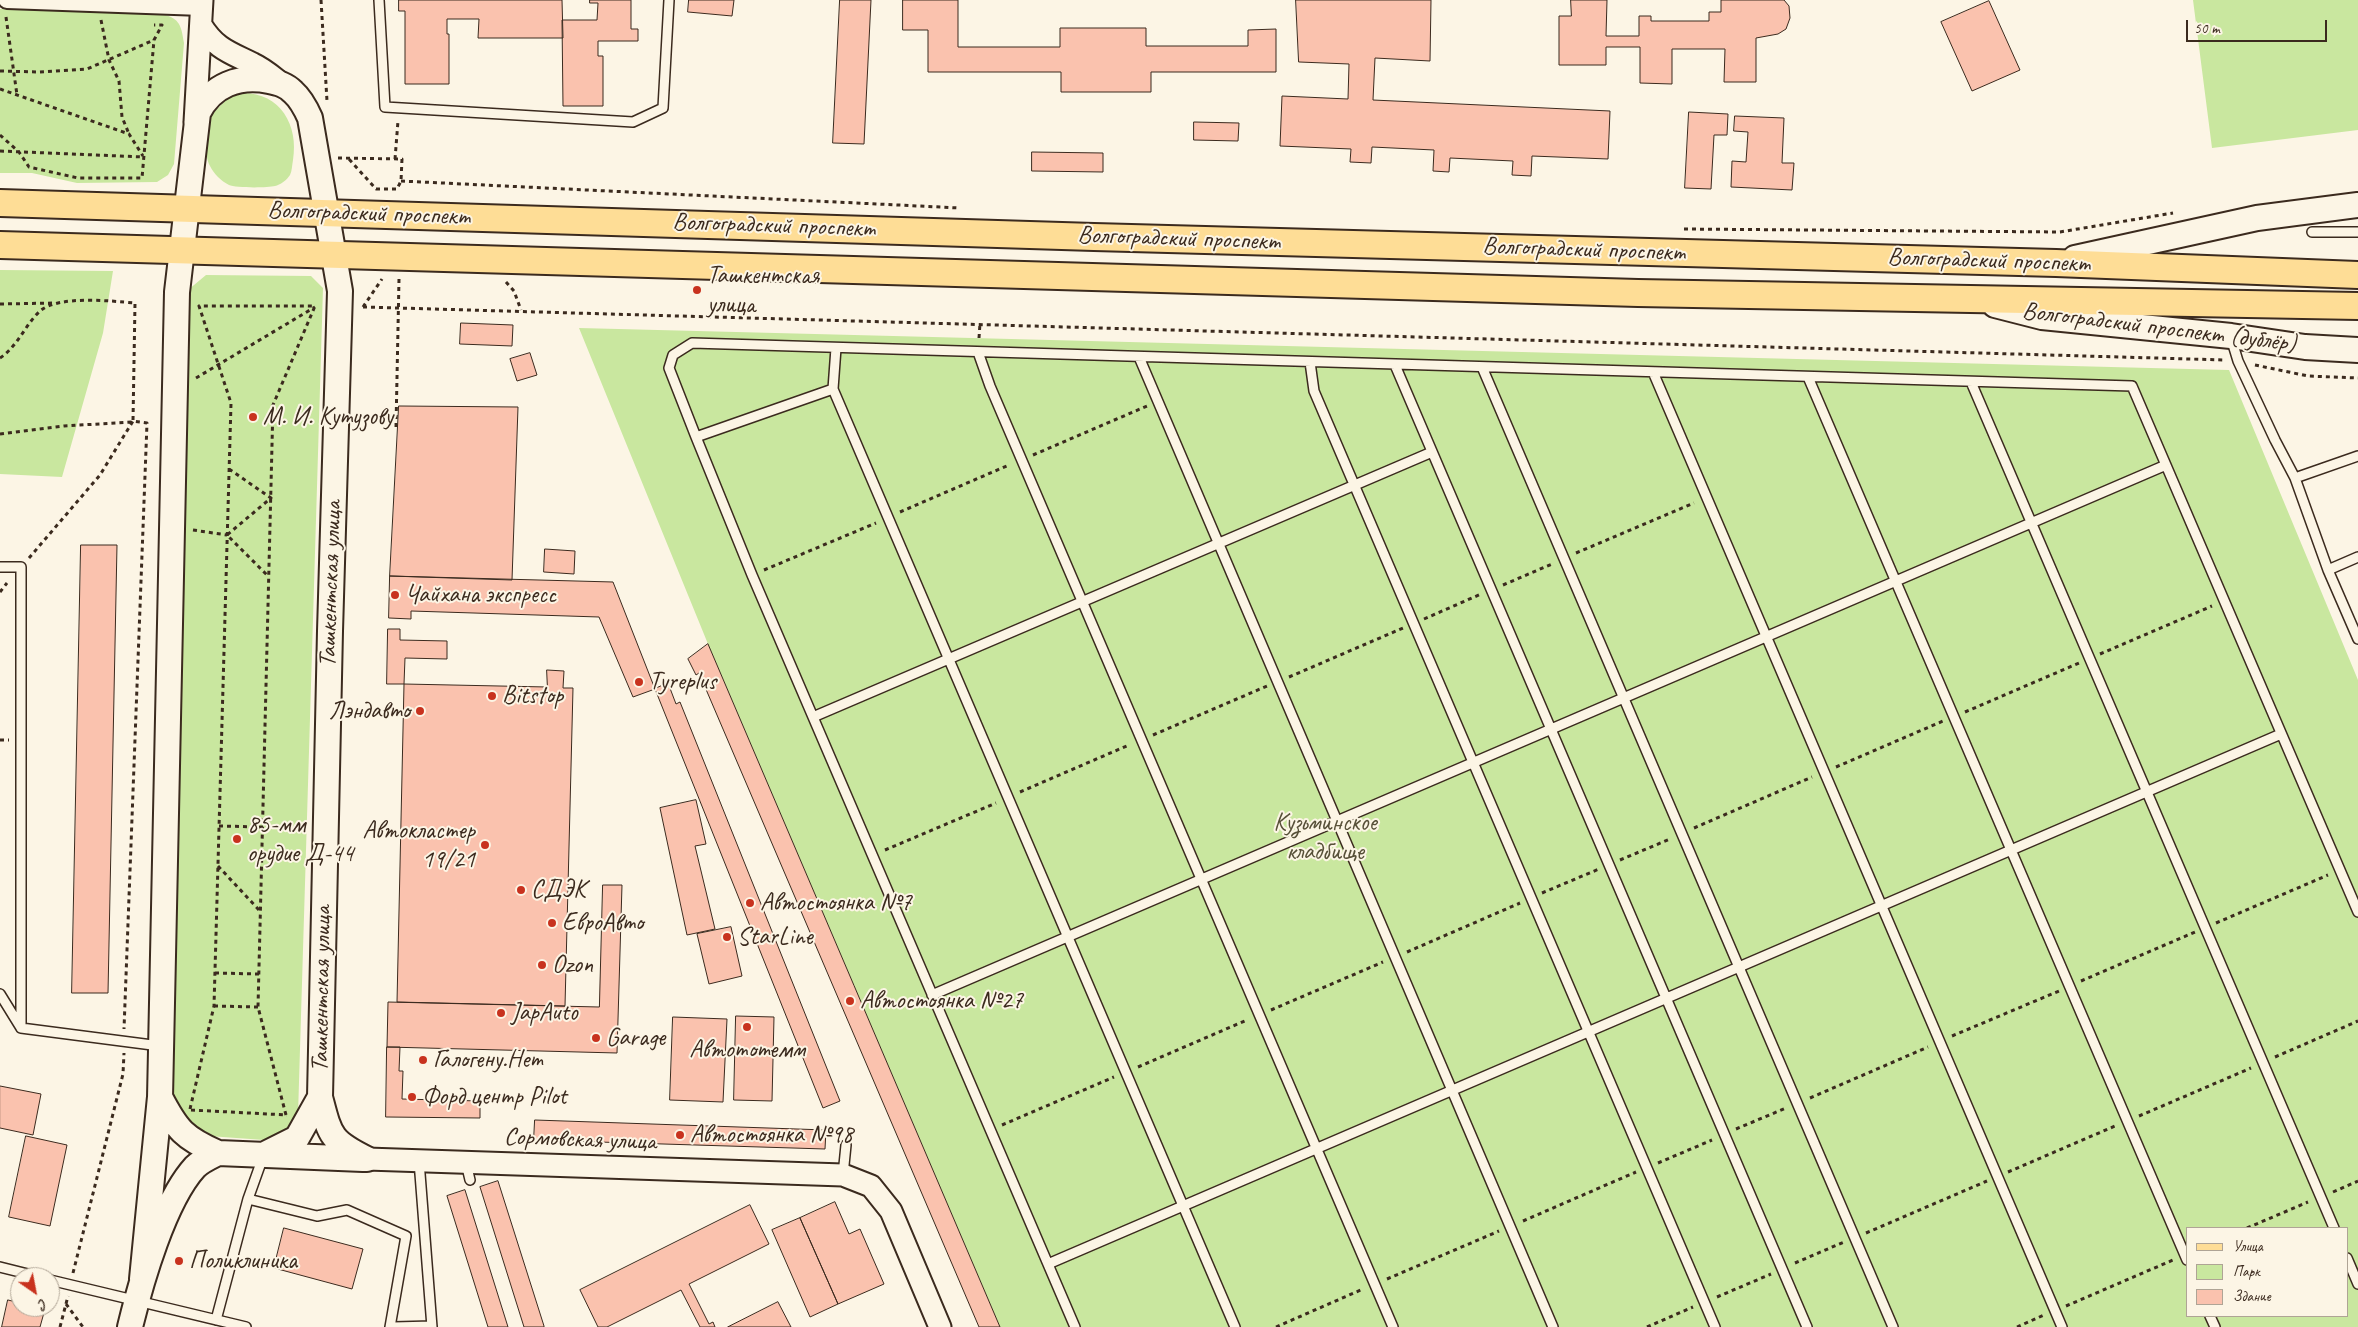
<!DOCTYPE html>
<meta charset="utf-8">
<style>
body{margin:0}
#map{position:relative;width:2358px;height:1327px;overflow:hidden;background:#fcf5e5;font-family:Caveat,sans-serif}
canvas{display:block}
.legend{position:absolute;left:2186px;top:1227px;width:162px;height:90px;box-sizing:border-box;background:#fcf5e5;border:1px solid #afa495;margin:0;padding:6px 9px;list-style:none;font-size:15px;color:#3b2a1e}
.legend li{display:flex;align-items:center;gap:10px;height:25px}
.legend b{width:25px;border:1px solid #afa495}
.north{position:absolute;left:10px;top:1267px;width:50px;height:50px;box-sizing:border-box;background:#fcf5e5;border:1px solid #afa495;border-radius:50%;rotate:147deg;font-size:14px;font-weight:700;line-height:20px;text-align:center;color:#3b2a1e}
.north::after{content:'';display:block;margin:auto;width:18px;height:22px;background:#c8321e;clip-path:polygon(50% 0,100% 100%,50% 72%,0 100%)}
.scale{position:absolute;left:2186px;top:20px;width:141px;height:22px;box-sizing:border-box;border:2px solid #3b2a1e;border-top:0;padding-left:6px;font-size:15px;line-height:18px;white-space:nowrap;color:#3b2a1e;-webkit-text-stroke:4px #fcf5e5;paint-order:stroke}
</style>
<div id="map">
<canvas width="2358" height="1327"></canvas>
<ul class="legend">
<li><b style="height:6px;background:#fedd96"></b>Улица</li>
<li><b style="height:14px;background:#c9e79f"></b>Парк</li>
<li><b style="height:14px;background:#fac2ae"></b>Здание</li>
</ul>
<div class="north">С</div>
<div class="scale">50 m</div>
</div>
<script>
const context = document.querySelector('canvas').getContext('2d');
context.lineJoin = 'round';
function fillPath(path, color) {
  context.fillStyle = color;
  context.fill(path, 'evenodd');
}
function trace(path, color, width, dash) {
  context.strokeStyle = color;
  context.lineWidth = width;
  context.lineCap = dash ? 'butt' : 'round';
  context.setLineDash(dash || []);
  context.stroke(path);
}
function drawText(font, color, halo, rows, align = 'center') {
  context.font = font + ' Caveat,sans-serif';
  context.lineWidth = 4;
  context.setLineDash([]);
  context.textBaseline = 'middle';
  context.strokeStyle = halo;
  context.fillStyle = color;
  for (const [text, x, y, turn = 0] of rows) {
    context.save();
    context.translate(x, y);
    context.rotate((+turn || 0) * Math.PI / 180);
    context.textAlign = isNaN(turn) ? turn : align;
    if (halo) context.strokeText(text, 0, 0);
    context.fillText(text, 0, 0);
    context.restore();
  }
}
fillPath(new Path2D(`
 M2193,0h165v130l-146,18z
 M0,9l159,4c20,5 22,10 25,30l-10,121 -6,11 -11,7 -80,1 -45,-10h-32z
 M241,93c39,-1 58,32 52,67 -1,5 -1,11 -3,15 -3,5 -10,10 -15,11 -8,2 -40,2 -46,-1 -8,-4 -15,-11 -19,-19 -7,-13 -2,-34 -1,-49l19,-19z
 M0,270l113,1 -10,62 -41,144 -62,-3z
 M206,275l105,1 12,12 -25,827 -4,15 -16,11 -83,-6 -23,-26 16,-819z
 M579,328l1650,42 129,310v647h-1358l-292,-683zM2187,1228h160v88h-160z`), '#c9e79f');
const building = new Path2D(`
 M399,0h163l1,38h-85l1,-19h-32v15h2v50h-44v-73h-6z
 M590,0h41v29h7v12h-40v15h5v50h-40l-1,-86h35l1,-17h-8z
 M689,0h45l-2,16 -44,-4z
 M840,0h31l-7,144 -31,-1z
 M903,0h55v47h102v-19h86v18h102v-16l28,-1v43h-125v20h-90v-20h-133v-42h-25z
 M1296,0h135l-1,61 -55,-3 -2,42 237,11 -2,48 -76,-3 -1,20 -19,-1 1,-14 -63,-3 -1,14 -16,-1 1,-21 -62,-3 -1,16 -21,-1 1,-13 -71,-3 2,-50 66,3 1,-35 -50,-2z
 M1571,0h36l-1,36h33v-20h12v5h58v-9h12v-12h63l5,6 1,12 -4,11 -8,5 -22,4v44h-32l1,-33h-53v35l-32,-1v-36h-34v18h-47v-49h12z
 M1989,1l31,69 -48,21 -31,-69z
 M1689,112l39,2 -1,21h-13l-3,54 -26,-1z
 M1735,116l49,2 -2,45h12l-2,27 -61,-3 1,-26 14,1 2,-30 -14,-1z
 M1194,122l45,1 -1,18 -44,-1z
 M1032,152l71,1v19l-71,-1z
 M461,323l52,2 -1,21 -52,-2z
 M530,353l7,22 -20,6 -7,-22z
 M399,406l119,1 -6,173 -122,-4z
 M81,545h36l-9,448h-36z
 M545,549l30,2 -1,23 -30,-2z
 M390,576l223,6 42,107 -22,8 -34,-80 -188,-6v8l-22,-1z
 M388,629h12v11l47,1v18l-42,-1 -1,26h-17z
 M708,644l292,683h-21l-280,-654 -3,2 -8,-16z
 M547,670l17,1 -1,17h10l-8,318 -168,-4 7,-318 143,3z
 M668,683l8,21 4,-2 160,399 -17,7 -168,-419z
 M696,800l10,44 -11,2 20,83 -28,6 -27,-127z
 M603,885h19l-5,168 -230,-6 1,-45 211,5z
 M731,927l11,49 -33,8 -12,-50z
 M736,1016l38,1 -2,84 -38,-1z
 M673,1017l54,2 -4,83 -53,-2z
 M387,1047h13l-1,24h4l-1,28 78,2v17l-94,-1z
 M0,1086l41,8 -8,41 -33,-7z
 M535,1120l291,10 -1,19 -291,-9z
 M26,1136l41,9 -17,81 -41,-9z
 M498,1181l46,145v1h-20l-44,-140z
 M465,1190l43,137h-20l-41,-131z
 M835,1202l14,32 11,-5 24,55 -46,20 -38,-86z
 M750,1205l19,39 -80,40 20,40 4,-2 2,5h-15l-19,-37 -74,37h-9l-18,-37z
 M800,1218l38,86 -28,13 -38,-87z
 M284,1228l79,21 -11,40 -78,-21z
 M8,1300l12,3v4l25,2 -5,18h-38z
 M778,1302l13,25h-63z`);
fillPath(building, '#fac2ae');
trace(building, '#3b2a1e', 1);
const service = new Path2D(`
 M379,0l6,107 248,15 30,-14 6,-108
 M2312,232h46
 M2231,338l7,23 37,79 20,38 33,92 30,69
 M836,348l-3,41 402,938
 M978,352l12,34 403,941
 M1139,357l414,970
 M1310,362l4,29 401,936
 M1395,365l412,962
 M1482,367l411,960
 M1653,372l409,955
 M1808,377l379,883
 M1971,382l363,846
 M696,437l137,-48
 M2295,478l63,-22
 M0,567h21v461l139,18
 M2328,570l30,-13
 M813,717l619,-265
 M0,994l21,34
 M932,995l1234,-530
 M419,1161l13,166
 M466,1163l4,17
 M843,1175l3,-30
 M248,1199l69,17 30,-6 59,26 -16,91
 M2347,1258l11,26
 M1048,1264l1233,-530
 M0,1267l40,10
 M50,1280l196,47
 M2210,1316l5,11
 M216,1320l32,-121 15,-42
 M394,1327l38,-1
 M1075,1327l-323,-752 -56,-138 -27,-69 4,-13 19,-12 1440,43 226,526`);
const minor = new Path2D(`
 M7,0l195,7`);
const tertiary = new Path2D(`
 M201,25c15,24 28,27 52,39 11,5 20,13 29,20
 M195,122l7,-122
 M367,1159l476,16 28,11 20,25 49,116`);
const secondary = new Path2D(`
 M2075,258l182,-40 101,-13
 M1995,305l47,12 189,19 74,11 53,3
 M160,1097c17,33 24,41 58,56l145,6
 M265,1154l32,-16 23,-41
 M142,1279l18,-182 17,-805 21,-179c14,-28 41,-38 71,-32 10,2 17,4 24,11 8,7 13,17 17,26l30,173 -10,340 -10,466c10,38 10,44 47,62
 M130,1327c11,-45 34,-126 65,-160 6,-6 15,-10 23,-14`);
const primary = new Path2D(`
 M0,203l1094,34 962,26 302,12
 M0,245l1638,48 720,13`);
trace(service, '#3b2a1e', 12);
trace(minor, '#3b2a1e', 20);
trace(tertiary, '#3b2a1e', 25);
trace(secondary, '#3b2a1e', 28);
trace(primary, '#3b2a1e', 30);
trace(new Path2D(`
 M321,0l6,101
 M6,17l11,78
 M101,20l8,40 10,21 3,36 7,17
 M0,71l39,1 48,-3 67,-29
 M0,89l129,45 14,22
 M0,135l19,17 10,15 49,11h64l12,-138 8,-15h-8
 M0,151l143,6
 M338,158l64,1 -1,22 -4,8h-21l-28,-31
 M395,159l3,-38
 M401,181l559,27
 M1684,229l376,3 113,-19
 M506,282l8,9 7,19
 M0,304l55,-1
 M363,307l1862,53
 M363,307l19,-28
 M979,338l1,-15
 M0,358c18,-12 25,-33 40,-47 19,-16 71,-10 95,-8l-2,118 14,2 -23,606
 M2255,365l53,11 50,2
 M196,378l119,-71
 M396,427l3,-148
 M0,434l64,-8 68,-4
 M1033,455l114,-49
 M229,469l42,29 -44,37 42,42
 M900,512l109,-47
 M193,530l34,5
 M1576,553l118,-50
 M29,558l71,-83 33,-54
 M764,570l112,-47
 M1503,585l49,-21
 M0,592l7,-9
 M1424,619l57,-25
 M2100,654l112,-48
 M1289,677l114,-49
 M1965,712l114,-49
 M1153,735l114,-49
 M0,740h9
 M1836,767l107,-46
 M1020,792l109,-47
 M219,826l44,1
 M1694,828l118,-51
 M885,850l111,-47
 M1620,860l50,-21
 M218,866l42,45
 M1542,893l57,-24
 M2216,923l112,-48
 M1407,952l113,-49
 M215,973l44,1
 M2081,981l114,-49
 M214,1006l44,1
 M1271,1010l112,-48
 M1952,1036l107,-45
 M2275,1057l83,-36
 M1138,1067l109,-47
 M1810,1098l118,-51
 M190,1109l24,-103 17,-603 -32,-97h116
 M191,1110l96,5
 M286,1115l-28,-108 15,-602 42,-99
 M2139,1116l112,-48
 M1002,1125l112,-48
 M1736,1129l50,-21
 M1658,1163l54,-23
 M2008,1172l107,-46
 M2333,1192l25,-11
 M1523,1221l113,-49
 M2247,1228l61,-26
 M1866,1233l121,-52
 M1795,1263l49,-21
 M73,1273l50,-199 1,-21
 M1387,1279l112,-48
 M1717,1297l54,-23
 M66,1304l17,23
 M2066,1306l107,-46
 M60,1327l8,-31
 M1276,1327l87,-38
 M1647,1327l46,-20
 M2017,1327l27,-12`), '#3b2a1e', 3, [4, 4]);
trace(service, '#fcf5e5', 9);
trace(minor, '#fcf5e5', 16);
trace(tertiary, '#fcf5e5', 21);
trace(secondary, '#fcf5e5', 24);
trace(primary, '#fedd96', 26);
for (const [x, y, r, color] of [
 [697,290,5,"#c8321e"],
 [253,417,5,"#c8321e"],
 [395,595,5,"#c8321e"],
 [639,682,5,"#c8321e"],
 [492,696,5,"#c8321e"],
 [420,711,5,"#c8321e"],
 [237,839,5,"#c8321e"],
 [485,845,5,"#c8321e"],
 [521,890,5,"#c8321e"],
 [750,903,5,"#c8321e"],
 [552,923,5,"#c8321e"],
 [727,937,5,"#c8321e"],
 [542,965,5,"#c8321e"],
 [850,1001,5,"#c8321e"],
 [501,1013,5,"#c8321e"],
 [747,1027,5,"#c8321e"],
 [596,1038,5,"#c8321e"],
 [423,1060,5,"#c8321e"],
 [412,1097,5,"#c8321e"],
 [680,1135,5,"#c8321e"],
 [179,1261,5,"#c8321e"]
]) {
  const dot = new Path2D();
  dot.arc(x, y, r, 0, 2 * Math.PI);
  context.fillStyle = color;
  context.fill(dot);
  trace(dot, '#fcf5e5', 2);
}
drawText('25px', '#3b2a1e', '#fcf5e5', [
 ["Волгоградский проспект",369,214,2],
 ["Волгоградский проспект",774,226,2],
 ["Волгоградский проспект",1179,239,2],
 ["Волгоградский проспект",1584,250,2],
 ["Волгоградский проспект",1989,261,2],
 ["Волгоградский проспект (дублёр)",2159,328,7],
 ["Ташкентская улица",331,584,-88],
 ["Ташкентская улица",322,989,-89],
 ["Сормовская улица",580,1140,2]
]);
drawText('25px', '#3b2a1e', '#fcf5e5', [
 ["Ташкентская",707,276],
 ["улица",707,305],
 ["М. И. Кутузову",263,417],
 ["Чайхана экспресс",405,595],
 ["Tyreplus",649,682],
 ["Bitstop",502,696],
 ["Лэндавто",410,711,"right"],
 ["85-мм",247,825],
 ["орудие Д-44",247,854],
 ["Автокластер",475,831,"right"],
 ["19/21",475,860,"right"],
 ["СДЭК",531,890],
 ["Автостоянка №7",760,903],
 ["ЕвроАвто",562,923],
 ["StarLine",737,937],
 ["Ozon",552,965],
 ["Автостоянка №27",860,1001],
 ["JapAuto",511,1013],
 ["Garage",606,1038],
 ["Автототемм",747,1050,"center"],
 ["Галогену.Нет",433,1060],
 ["Форд центр Pilot",422,1097],
 ["Автостоянка №98",690,1135],
 ["Поликлиника",189,1261]
], 'left');
drawText('25px', '#575038', '#fcf5e5', [
 ["Кузьминское",1325,823],
 ["кладбище",1325,852]
]);
</script>
